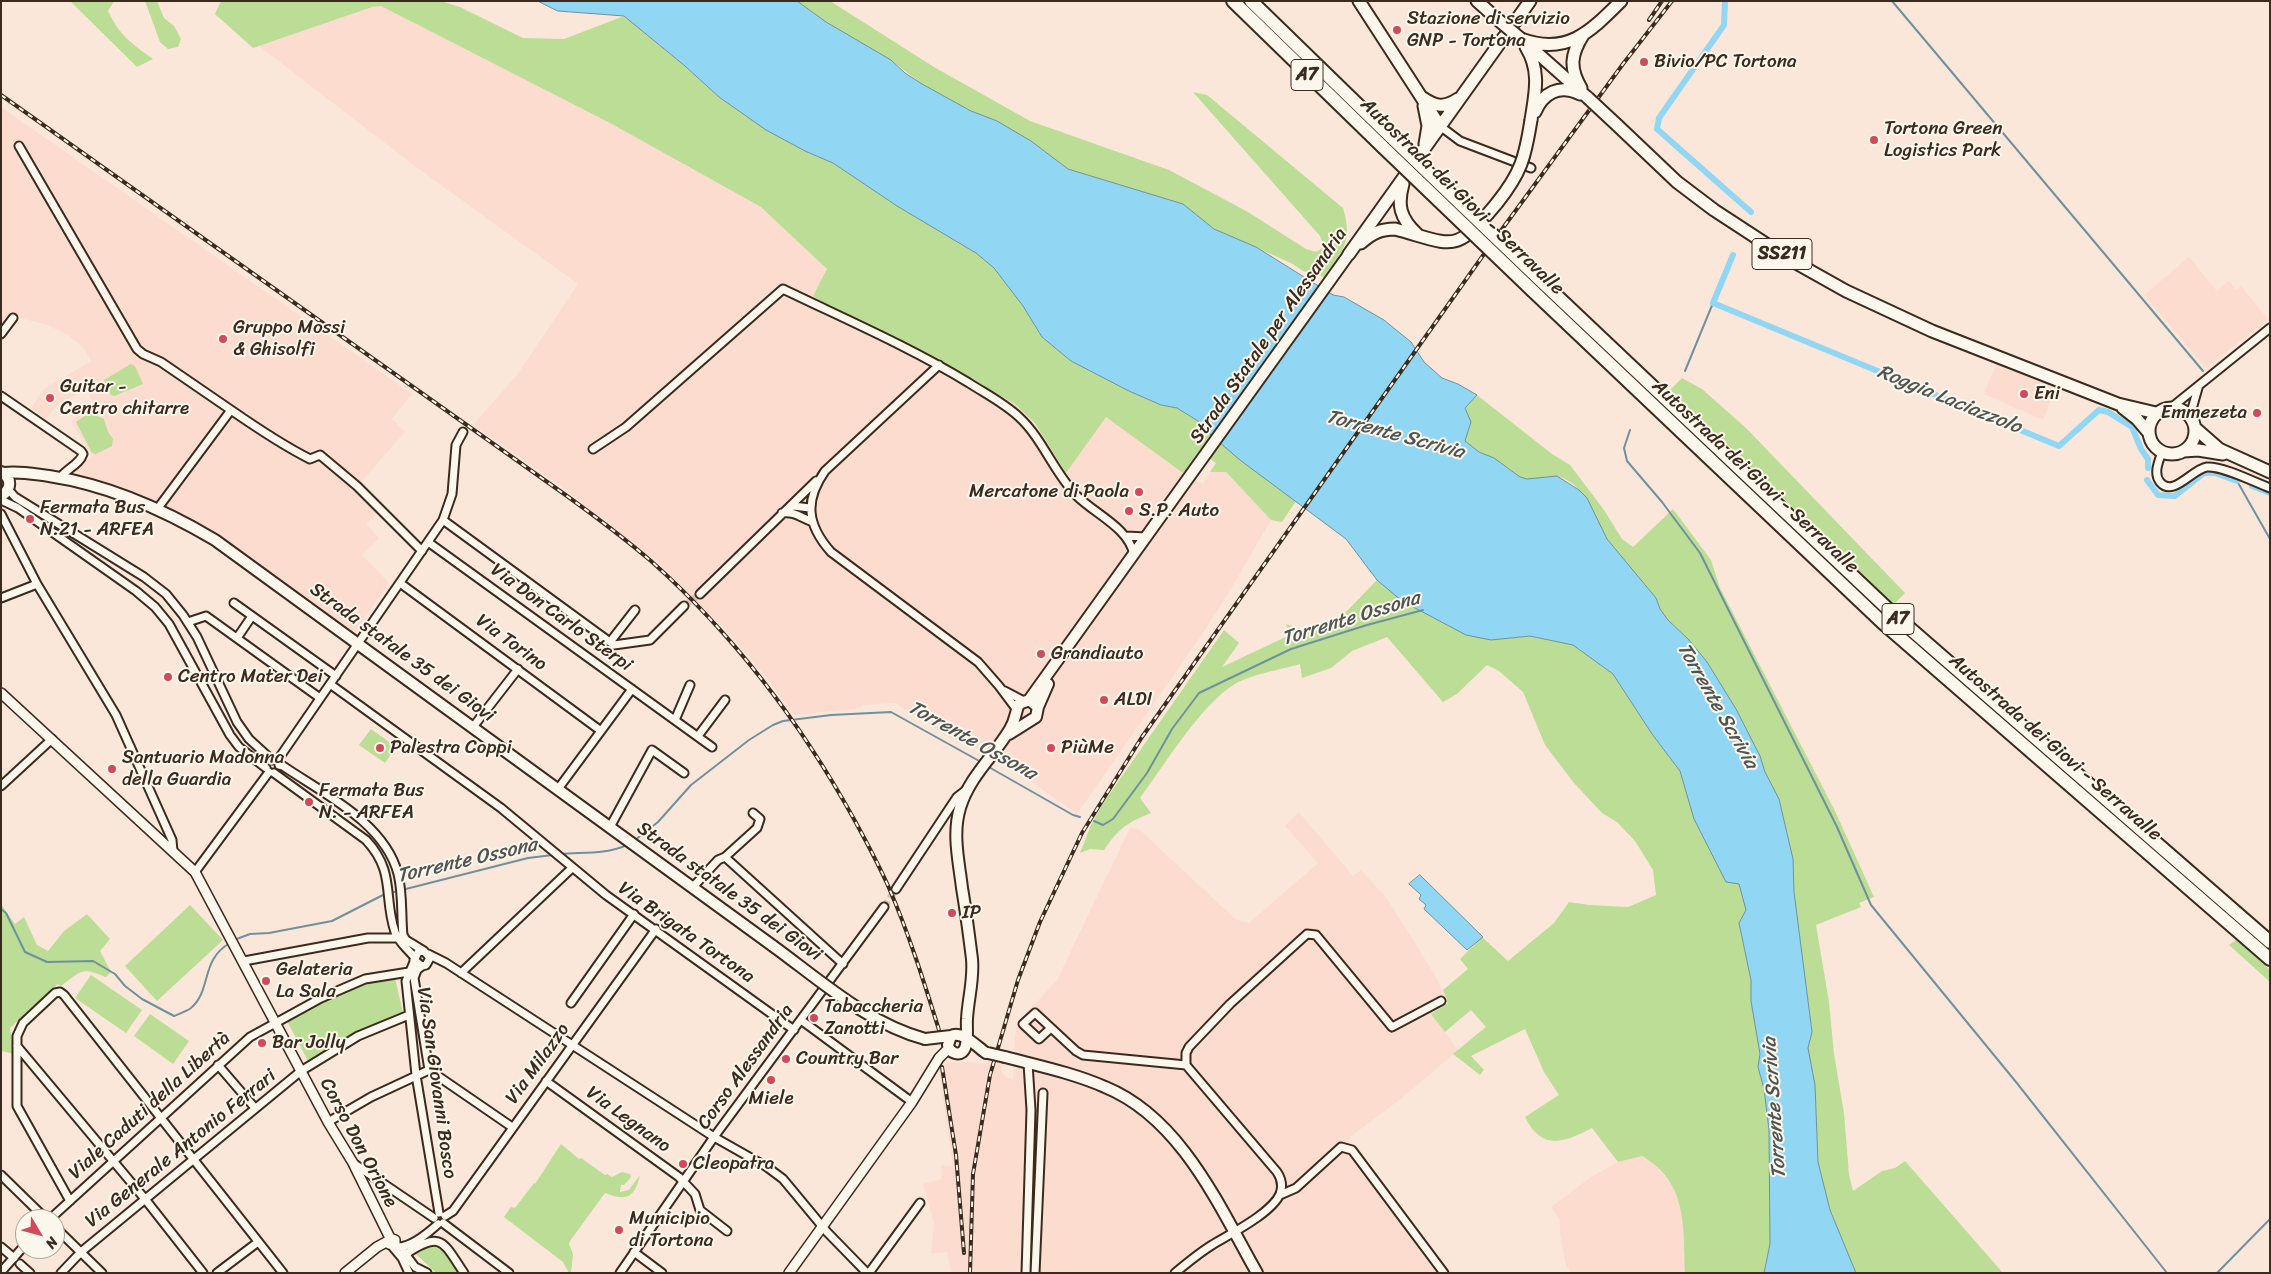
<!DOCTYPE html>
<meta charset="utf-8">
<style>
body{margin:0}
#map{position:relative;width:2271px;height:1274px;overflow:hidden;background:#fbe7da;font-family:Sriracha,sans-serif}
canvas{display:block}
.frame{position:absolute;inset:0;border:2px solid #3b2a1e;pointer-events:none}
.north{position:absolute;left:15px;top:1209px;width:50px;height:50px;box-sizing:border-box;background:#fbf7ec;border:1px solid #aea59a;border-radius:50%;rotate:127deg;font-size:14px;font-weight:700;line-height:20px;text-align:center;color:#3b2a1e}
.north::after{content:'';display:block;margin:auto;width:18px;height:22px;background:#d1495b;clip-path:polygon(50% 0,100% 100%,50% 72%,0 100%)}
</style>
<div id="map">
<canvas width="2271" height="1274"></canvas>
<div class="frame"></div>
<div class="north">N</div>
</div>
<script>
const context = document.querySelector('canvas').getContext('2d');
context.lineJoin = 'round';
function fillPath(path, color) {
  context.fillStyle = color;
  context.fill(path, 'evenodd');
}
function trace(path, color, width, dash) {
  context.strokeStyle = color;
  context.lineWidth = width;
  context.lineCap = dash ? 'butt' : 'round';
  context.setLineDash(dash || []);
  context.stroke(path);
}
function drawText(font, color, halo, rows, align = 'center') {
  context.font = font + ' Sriracha,sans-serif';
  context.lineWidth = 4;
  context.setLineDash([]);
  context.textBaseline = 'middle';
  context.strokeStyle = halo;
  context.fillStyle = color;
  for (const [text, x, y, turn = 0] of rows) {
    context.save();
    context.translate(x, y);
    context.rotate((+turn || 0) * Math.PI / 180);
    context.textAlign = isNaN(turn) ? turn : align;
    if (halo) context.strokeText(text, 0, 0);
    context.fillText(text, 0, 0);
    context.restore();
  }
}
fillPath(new Path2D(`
 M381,6l229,117 156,87 61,59 -13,27 155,82 46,26 20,19 31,50 40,-57 86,63 11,5 7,-12h16l45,48 -39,67 -27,43 -128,184 -82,-58 -47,-19 -53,-34 -33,2 -2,3 -66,7 -32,-43 -38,-44 -67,-66 -91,-72 -93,-65 44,-50 61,-91 -158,-114 -161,-124 113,-39z
 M1,107l411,287 -20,25 13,13 -44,50 24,24 -19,18 13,14 -17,17 27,28 -38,54 -171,-118 -114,-40 26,-23 -21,-35 24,-16 -9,-17 -30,18 -10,13 -15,-11 13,-19 47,-28 -8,-14 -15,-12 -21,-10 -30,-8 -16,21z
 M2189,257l28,34 12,-10 7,9 5,-4 27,33 -62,49 -62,-73z
 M1996,364l60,24 -13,32 -59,-26z
 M1299,812l54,64 8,-6 27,30 48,77 12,26 -16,11 26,36 -56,48 -52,39 -5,13 57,72 37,51h-488l-4,-21 -16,1 3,-30 -11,-39 19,-5 -1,-14 12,1 -14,-97 9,-6 22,-1 16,2 3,-7 13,3 -1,11 5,6 7,3 2,-43 3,-15 39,-42 73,-152 9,1 96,90 14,4 69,-60 -33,-37z
 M1642,1156l10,6 22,25 5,9 4,26 2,51h-114l-5,-8 -6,-30v-15l-9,-13 40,-30 27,-15z`), '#fbdcce');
fillPath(new Path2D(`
 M70,1h44l-6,10c11,24 24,33 45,48l-16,8z
 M145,1h12l7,17 10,8 7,13 -3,8 -10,2 -8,-7z
 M221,1h220l19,6 63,31 41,1 60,-23 61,50 34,31 47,33 39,21 28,12 64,43 79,47 18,15 29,38 19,31 29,24 58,30 32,14 16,3 21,13 13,14 -28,38 -77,-56 -40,56 -31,-50 -20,-19 -46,-26 -132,-68 -24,-14 14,-27 -66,-62 -151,-84 -229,-117 -9,1 -119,41 -38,-34z
 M797,1h33l104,66 96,54 139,49 79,42 58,37 10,3 5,-3 2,-5 -3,-8 -127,-144 14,3 136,113c10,33 0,43 -19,69l-21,-6 -12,-8 -77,-34 -31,-25 -115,-35 -37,-28 -34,-20 -26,-10 -49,-27 -31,-24 -65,-38z
 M131,364l4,2 8,18 -29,12 -3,-1 -7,-11v-4z
 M1682,378l20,11 44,39 159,165 -11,11 -224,-214z
 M1477,395l75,59 18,11 34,45 18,29 11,8 40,-38 38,51 9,28 115,223 39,86 -15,6 2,4 -45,18 13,77 5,52 10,59 5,62 4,16 29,-20 13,-3 10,-7 98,112h-147l-26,-63 -12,-48 -3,-77 -8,-37 5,-16 -18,-140 -1,-33 -14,-60 -14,-27 -5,-16 -24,-47 -29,-47 -18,-22 -21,-20 -8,-11 -4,-11c-16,-20 -35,-38 -49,-59 -15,-21 -18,-49 -44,-61 -12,-5 -25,2 -37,1 -7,-1 -11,-6 -17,-10 -15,-11 -30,-16 -45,-28l7,-19 -6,-14z
 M92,411l5,5 7,3 4,13 5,7 -1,7 -16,8 -4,-1 -16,-31z
 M1220,443l76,58 -14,21 -11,-2 -45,-48h-16l6,-9 -7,-5z
 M1377,580l25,21 89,39 39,-4 43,9 40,29 39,60 28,37 14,48 32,63 13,1 7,27 -7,13 12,57v21l9,53 -2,13 6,22 5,41 1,114 -6,29h-79c-2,-47 3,-90 -43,-117l-24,6 -26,-34c-27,14 -50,24 -67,-11l34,-22 -15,-23 -19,-43 -54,27 13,14 -4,5 -27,-21 33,-27 -15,-17 -26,22 -14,-18 17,-11 -5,-13 25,-21 -8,-10 22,-22 26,24 46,-38 15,-21 20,3 39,2 28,-12 -3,-25 -18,-29 -18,-19 -15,-9 -28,-30 -29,-38 -22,-53 -24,-21 -12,-6 -30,29 -14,8 -56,-65 -35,14 -21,17 -29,10 -2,-14c-17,5 -51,11 -65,20 -33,19 -72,83 -95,114l11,15c-23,9 -33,16 -47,37l-14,-1 -10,4 11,-28 13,-23 120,-172 15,13 -17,24 68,-32 -4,-11 20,7 36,-15z
 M371,729l25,18 -11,16 -26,-18z
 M1,904l14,20 9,-7 13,28 11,6 16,-20 23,-17 23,25 -10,12 11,21 -5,5c-25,-10 -24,-7 -45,9l-3,-2 -48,44 4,26 -13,-3z
 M190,905l33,35 -66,61 -32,-35z
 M2236,940l34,30v12l-41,-37z
 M91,975l51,35 -16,23 -51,-35z
 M395,978l8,35 -46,21 -48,29 -23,-44 79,-36z
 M150,1014l39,27 -16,23 -39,-28z
 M561,1144l18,15 2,-1 24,17 2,-1 5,3 10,-5 8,2 1,3 -7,8h-3l-1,7 9,-2 11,-15c-5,22 -13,27 -35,18l-35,48 -1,3 4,10 -2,19h-2l-6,-11 -59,-45 7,-10 4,1 19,-25 1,1z
 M430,1245c14,-1 21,17 28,28h-22l-20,-19z`), '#bbdd96');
const water = new Path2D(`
 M538,1h259l29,21 65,38 14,13 17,11 49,27 26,10 34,20 37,28 115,35 31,25 42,18 77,48 11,2 40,23 27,22 13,20 18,16 16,6 19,11 -12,13 6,14 -6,19 14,11 15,6 26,19 7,2 30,-3 22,14 8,8 20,41 49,59 4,11 8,11 21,20 18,22 29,47 24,47 5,16 14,27 14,60 1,33 17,132 1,8 -4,16 7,37 3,77 12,48 26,63h-92l6,-29 -1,-114 -5,-41 -6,-22 2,-13 -9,-53v-21l-12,-57 7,-13 -7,-26 -13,-2 -32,-63 -14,-48 -28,-37 -39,-60 -40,-29 -43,-9 -39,4 -25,-5 -64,-34 -25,-21 -31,-41 -106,-79 -29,-25 -13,-14 -21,-13 -16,-3 -32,-14 -58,-30 -29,-24 -19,-31 -29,-38 -18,-15 -79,-47 -64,-43 -28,-12 -39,-21 -47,-33 -34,-31 -61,-50 -66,-5z
 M1420,875l63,62 -16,13 -43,-41 2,-4 -7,-6 2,-4 -12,-11z`);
fillPath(water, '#91d6f2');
trace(water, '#6f919d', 1);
trace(new Path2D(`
 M1892,1l311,370
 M1685,371l28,-68
 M1630,430l-6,18 3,13 35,41 38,51 137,274 34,78 145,177 151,191
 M2237,481l33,58
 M987,766l86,49 7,2
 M1094,821l9,4 10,-6 34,-46 25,-44 27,-36 92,-44 76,-24 56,-15
 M635,840l23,-18 33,-37 58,-45 24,-15 10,-4 48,-6 60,-3 90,50
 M560,854c23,-2 45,1 67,-9
 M390,893l138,-35 25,-3
 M1,909l5,4 19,39 22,10 46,-1 22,13 10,12 17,13 32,17c5,-2 13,-5 17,-8 21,-18 9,-48 39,-65
 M234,940l16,-6 19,-1 63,-12 53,-27
 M2217,1273l53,-54`), '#6f919d', 2);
trace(new Path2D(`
 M1725,1l-1,24 -65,93 -2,11 94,83
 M1733,255l-20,48 346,143 40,-36 9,2 24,15 9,22 7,10v9
 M2147,480l11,15 17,1 29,-23h11l22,8
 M2252,486l18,7`), '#91d6f2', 6);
trace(new Path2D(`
 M684,606l16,-12
 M884,907l12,-18`), '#d5c1b4', 7, [7, 3.5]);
const minor = new Path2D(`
 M1440,126l20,15 71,27
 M19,146l118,203 6,5 18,8 70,48 -73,98
 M1,334l12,-16
 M939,365l-114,106c-21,30 -18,54 6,81l147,110 21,24 18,24
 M1,396l80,55 2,3c-3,10 -17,15 -23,24
 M2172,407l98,-79
 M231,410c26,18 51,35 79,49l10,-4 37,31 65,65
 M2190,416l8,-28
 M593,449l33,-22 157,-138c62,30 127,58 186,94 17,11 35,20 50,34 24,22 35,56 58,79 18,18 52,32 57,59
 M2162,452c-3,9 -9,21 -2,30 13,16 32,-13 47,-15 16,-1 47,15 63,21
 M8,489l7,8 129,80 22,17 17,21 14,22 40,85 12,17 23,21
 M1,500l17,8 118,83 19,16 14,17 61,111 9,12 27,21
 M788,509l5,-3 17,2
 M782,513c13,-2 19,5 31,9
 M1,514l36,70 79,131 56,125 1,11
 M443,520l171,125 36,-5 34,-34
 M1126,536l20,1
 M428,542l284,205
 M400,583l201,148
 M700,594l116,-113
 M1,598l36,-14
 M234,603l102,73
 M188,622l18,-6 114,82
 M237,638l15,-22
 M610,642l25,-32
 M330,684l171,124 105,87 188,135
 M1005,691l19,10
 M675,720l15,-35
 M473,727l45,-58
 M698,736l27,-36
 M277,761l166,-241 9,-26 4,-49 7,-13
 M279,765l4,1c41,28 102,57 115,108 5,20 3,41 5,61l3,5 18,11
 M274,773l92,67c30,32 17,57 29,92 3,10 13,17 19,25
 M1,786l51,-47
 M558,789l74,-100
 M610,827l42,-77 32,23
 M725,857l118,107
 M195,872l74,-100
 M692,888l26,-28 7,-3 32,-29 3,-9 -7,-6
 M896,889l61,-92 9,-7
 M428,954l18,9 268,174 53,30 16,12 44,53 40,41
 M414,960l8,6 4,-1 4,-7 -6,-7 -6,1 -12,29 10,94 23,138
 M244,961l124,-23h30
 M422,966l-5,4 -3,8 15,92
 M461,973l111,-105
 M571,1003l63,-89
 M801,1020l111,82
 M1051,1028l-12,11 -16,-15 12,-11 41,38 7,4 103,10
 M17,1046l128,153 58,74
 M218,1065l37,43
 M546,1081l133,96 16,17 5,16 27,21
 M328,1122l43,-25 58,-27 83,57
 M353,1163l81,55
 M1,1175l45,44
 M1280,1195l16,-7 45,-41 11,3 92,123
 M70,1201l-53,-95v-70l6,-13 32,-30 5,-1 4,3 219,278
 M445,1216l8,-5 203,-282
 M50,1219l200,-182 71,-39 44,-19 44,-7
 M443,1223l66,50
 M55,1227l47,46
 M391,1245l11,13 7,15
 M1,1247l13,11
 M399,1247c14,-1 29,-14 39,-23
 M404,1252l11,15 12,6
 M634,1252l28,21
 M406,1254c36,-24 37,-12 58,19
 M20,1264l10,9
 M1,1272l24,-27
 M61,1273l20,-21 220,-181 57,-35 51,-21
 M217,1273l41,-31
 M620,1273l94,-136 170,-230
 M869,1273l51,-70
 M1026,1273l5,-163 -3,-47
 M1035,1273l8,-180
 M1175,1273c12,-10 24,-20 37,-28 18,-11 60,-32 68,-51 3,-8 1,-16 -3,-22l-91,-107v-12l3,-6 41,-43 77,-70 9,1 76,92 49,-26`);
const tertiary = new Path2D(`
 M1,693l194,179 133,250 25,41 37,75 -1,6h6v-4l-5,-2
 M345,1273l32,-26 11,-6
 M789,1273l123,-171 27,-44 10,-10`);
const secondary = new Path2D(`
 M1,472c11,6 11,17 0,24
 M4,473c16,-2 29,1 45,3 60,9 114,33 166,64l558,406
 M1029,700l320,-446
 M1009,734l27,-17 2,-10 10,-23
 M925,1039l26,-3
 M986,1053c-10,-7 -24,-23 -35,-17l-3,9c1,4 3,7 7,8 16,4 11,-25 12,-34 1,-20 7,-39 5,-60 -3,-24 -6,-48 -10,-71 -3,-26 -10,-54 -2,-80 9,-31 34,-52 50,-79 6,-10 5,-16 9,-25l10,-4 9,7
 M1005,1057c34,9 68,16 100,30 76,31 114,119 152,186`);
const primary = new Path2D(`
 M1359,1l81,125
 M1477,1l19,17
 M1515,22l15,-21
 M1521,39c46,17 69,-7 100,-38
 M1526,43l62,55
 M1526,47c15,24 9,47 5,73
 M1581,88c-12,-20 -10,-34 2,-53
 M1423,98c13,9 21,10 35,1
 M1424,106l4,20 -3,18
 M1535,112c8,-19 24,-28 45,-18
 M1617,125l60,57 37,28 75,49 57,32 86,40 186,73 38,9
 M1403,184c-6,21 -3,34 14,50
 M1361,243c11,-10 20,-14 34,-14 60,16 59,26 102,-26
 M1349,254l155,-217
 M2149 431a23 23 0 1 1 46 0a23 23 0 1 1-46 0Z
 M2123,408l14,11 11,13
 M2195,428l24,21 51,23
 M2184,451l14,-1 25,4`);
const motorway = new Path2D(`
 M1233,1l150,146
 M1251,1l142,138
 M1541,281l351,332 378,329
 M1533,291l349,331 388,337`);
trace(minor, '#3b2a1e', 11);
trace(tertiary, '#3b2a1e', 12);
trace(secondary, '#3b2a1e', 14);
trace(primary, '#3b2a1e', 15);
trace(motorway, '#3b2a1e', 16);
trace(minor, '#fbf7ec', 7);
trace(tertiary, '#fbf7ec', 9);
trace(secondary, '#fbf7ec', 10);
trace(primary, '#fbf7ec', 11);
trace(motorway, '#fbf7ec', 12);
const rail = new Path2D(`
 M1649,20l13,-19
 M1,95l566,401c29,21 57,42 84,65 83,74 150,162 204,260 12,22 24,44 34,67 20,46 35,94 50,142
 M942,1067l14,88 8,98
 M970,1273l3,-99 17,-99 28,-95 22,-58 42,-89 60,-96 347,-490 134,-183 49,-63`);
trace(rail, '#3b2a1e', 4);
trace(rail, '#fbf7ec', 2, [5.5]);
const secondaryBridge = new Path2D(`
 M773,946c48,35 94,77 152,93
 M988,1053l17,4`);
const primaryBridge = new Path2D(`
 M1496,18l25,21
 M1588,98l29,27
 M1497,203c24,-30 28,-45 34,-83`);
const motorwayBridge = new Path2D(`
 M1393,139l148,142
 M1383,147l150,144`);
trace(secondaryBridge, '#3b2a1e', 14, []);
trace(primaryBridge, '#3b2a1e', 15, []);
trace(motorwayBridge, '#3b2a1e', 16, []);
trace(secondaryBridge, '#fbf7ec', 10);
trace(primaryBridge, '#fbf7ec', 11);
trace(motorwayBridge, '#fbf7ec', 12);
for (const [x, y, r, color] of [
 [1397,30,5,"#d1495b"],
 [1644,62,5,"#d1495b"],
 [1874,140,5,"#d1495b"],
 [223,339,5,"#d1495b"],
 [2024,394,5,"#d1495b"],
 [50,398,5,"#d1495b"],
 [2257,413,5,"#d1495b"],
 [1139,492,5,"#d1495b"],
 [1129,511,5,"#d1495b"],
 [30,519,5,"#d1495b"],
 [1041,654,5,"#d1495b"],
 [168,677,5,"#d1495b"],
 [1104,700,5,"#d1495b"],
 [380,748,5,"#d1495b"],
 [1051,748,5,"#d1495b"],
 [112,769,5,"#d1495b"],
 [309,802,5,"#d1495b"],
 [952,913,5,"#d1495b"],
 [266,981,5,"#d1495b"],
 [814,1018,5,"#d1495b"],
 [262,1043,5,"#d1495b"],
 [786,1059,5,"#d1495b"],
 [771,1080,5,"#d1495b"],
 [683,1164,5,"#d1495b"],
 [619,1230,5,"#d1495b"]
]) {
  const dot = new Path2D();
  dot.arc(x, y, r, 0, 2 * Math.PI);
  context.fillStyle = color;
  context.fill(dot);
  trace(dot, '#fbf7ec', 2);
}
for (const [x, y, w] of [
 [1307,75,32],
 [1782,254,60],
 [1898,619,32]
]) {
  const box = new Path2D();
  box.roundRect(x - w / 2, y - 15.5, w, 31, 4);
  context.fillStyle = '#fbf7ec';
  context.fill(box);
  trace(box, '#3b2a1e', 1);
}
drawText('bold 18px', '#3b2a1e', null, [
 ["A7",1307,75],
 ["SS211",1782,254],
 ["A7",1898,619]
]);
drawText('19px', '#3b2a1e', '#fbf7ec', [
 ["Stazione di servizio",1407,19],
 ["GNP - Tortona",1407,41],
 ["Bivio/PC Tortona",1654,62],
 ["Tortona Green",1884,129],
 ["Logistics Park",1884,151],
 ["Gruppo Mossi",233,328],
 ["& Ghisolfi",233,350],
 ["Guitar -",60,387],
 ["Centro chitarre",60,409],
 ["Eni",2034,394],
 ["Emmezeta",2247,413,"right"],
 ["Mercatone di Paola",1129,492,"right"],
 ["Fermata Bus",40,508],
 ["N.21 - ARFEA",40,530],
 ["S.P. Auto",1139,511],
 ["Grandiauto",1051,654],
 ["Centro Mater Dei",178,677],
 ["ALDI",1114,700],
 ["Palestra Coppi",390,748],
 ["PiùMe",1061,748],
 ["Santuario Madonna",122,758],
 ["della Guardia",122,780],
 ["Fermata Bus",319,791],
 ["N. - ARFEA",319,813],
 ["IP",962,913],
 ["Gelateria",276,970],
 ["La Sala",276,992],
 ["Tabaccheria",824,1007],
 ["Zanotti",824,1029],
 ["Bar Jolly",272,1043],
 ["Country Bar",796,1059],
 ["Miele",771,1099,"center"],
 ["Cleopatra",693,1164],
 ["Municipio",629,1219],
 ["di Tortona",629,1241]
], 'left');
drawText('19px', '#3b2a1e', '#fbf7ec', [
 ["Autostrada dei Giovi - Serravalle",1462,197,44],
 ["Strada Statale per Alessandria",1269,336,-55],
 ["Autostrada dei Giovi - Serravalle",1755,477,43],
 ["Via Don Carlo Sterpi",561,618,36],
 ["Via Torino",511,643,36],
 ["Strada statale 35 dei Giovi",402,653,36],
 ["Autostrada dei Giovi - Serravalle",2055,748,41],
 ["Strada statale 35 dei Giovi",729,892,36],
 ["Via Brigata Tortona",686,933,35],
 ["Via Milazzo",538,1064,-54],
 ["Corso Alessandria",746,1067,-54],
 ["Via San Giovanni Bosco",436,1083,82],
 ["Viale Caduti della Libertà",150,1106,-42],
 ["Via Legnano",628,1120,36],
 ["Corso Don Orione",358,1143,62],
 ["Via Generale Antonio Ferrari",181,1149,-39]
]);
drawText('italic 20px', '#505553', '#fbf7ec', [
 ["Roggia Laciazzolo",1949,400,22],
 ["Torrente Scrivia",1395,435,15],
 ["Torrente Ossona",1351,619,-17],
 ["Torrente Scrivia",1717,706,60],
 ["Torrente Ossona",972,741,29],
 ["Torrente Ossona",467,861,-13],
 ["Torrente Scrivia",1775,1108,-94]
]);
</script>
